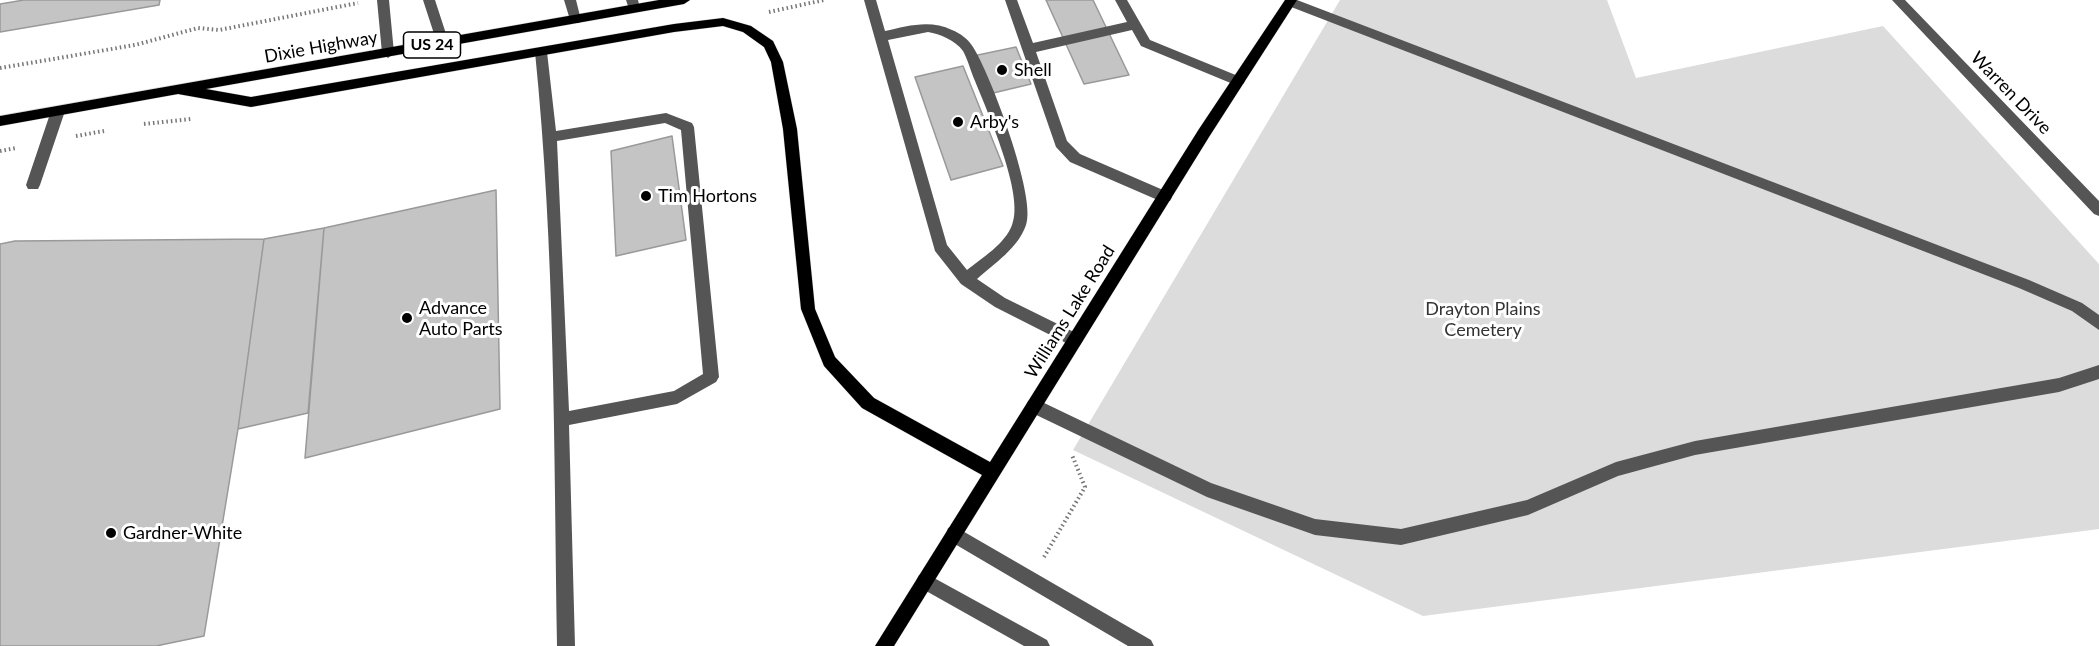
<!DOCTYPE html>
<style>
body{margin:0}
canvas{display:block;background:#fff}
</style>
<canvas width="2099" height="646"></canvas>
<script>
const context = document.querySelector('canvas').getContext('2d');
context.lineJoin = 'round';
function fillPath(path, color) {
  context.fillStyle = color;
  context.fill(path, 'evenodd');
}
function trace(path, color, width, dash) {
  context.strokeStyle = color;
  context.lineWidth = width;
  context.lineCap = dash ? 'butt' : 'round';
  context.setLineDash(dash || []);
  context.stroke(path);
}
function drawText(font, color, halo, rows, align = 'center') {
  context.font = font + ' Lato,sans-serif';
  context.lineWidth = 6;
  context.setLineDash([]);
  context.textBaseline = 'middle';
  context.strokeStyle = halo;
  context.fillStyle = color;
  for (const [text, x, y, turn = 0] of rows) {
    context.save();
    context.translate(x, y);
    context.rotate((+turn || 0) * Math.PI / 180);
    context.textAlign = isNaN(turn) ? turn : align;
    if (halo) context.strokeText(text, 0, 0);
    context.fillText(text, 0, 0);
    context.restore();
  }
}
fillPath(new Path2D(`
 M1340,0h267l29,78 247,-52 216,238v265l-676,87 -350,-166z`), '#dcdcdc');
const building = new Path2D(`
 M24,0h136l-1,5 -159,27v-28z
 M1046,0h47l36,75 -45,9z
 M1016,47l15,37 -42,10 -16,-38z
 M963,66l40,100 -52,14 -36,-103z
 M672,136l14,104 -70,16 -5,-105z
 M496,190l4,219 -195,49 19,-230z
 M324,228l-16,185 -70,16 26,-190z
 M264,239l-26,190 -34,207 -48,10h-156v-402l15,-3z`);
fillPath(building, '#c4c4c4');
trace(building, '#999', 1.5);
const major = new Path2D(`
 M659,0h31l-6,4 -478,85 45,8 423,-73 49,-6 28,8 22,15 10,21 14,67 18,180 20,48 39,41 116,64 209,-333 86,-129h12l-88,137 -315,509h-19l107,-171 -120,-67 -38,-42 -23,-57 -18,-180 -12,-67 -7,-15 -21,-15 -20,-6 -49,6 -423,75 -73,-13 -178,32v-10z`);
trace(major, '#dbdbdb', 1);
trace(new Path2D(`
 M769,12l55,-12
 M0,68l135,-23 63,-17 21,2 139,-27
 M144,124l47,-5
 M76,136l28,-5
 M0,151l16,-3
 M1044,557l41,-70 -13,-32`), '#777', 4, [1.5, 3]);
fillPath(new Path2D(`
 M377,0h12l5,53 -6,5 -6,-5z
 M423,0h12l14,43 -2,3 -4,2 -6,-5z
 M564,0h12l5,20 -2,3h-8z
 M626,0h12l2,9 -2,3h-8z
 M864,0h12l9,31c22,-5 45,-12 67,-1 8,3 17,10 21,17 17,26 64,151 53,178 -8,23 -31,38 -49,54l28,19 75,37 3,5 -3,5 -5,1 -5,-1 -75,-38 -34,-23 -26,-33zM928,32c12,2 27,8 35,19 5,9 8,21 12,30 12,30 50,114 37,144 -7,19 -30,33 -45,45l-20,-25 -59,-205z
 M1005,0h12l16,43 94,-21 -12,-22h12l23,40 93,38 2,3 -2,3h-10l-92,-38 -9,-16 -96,22 31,89 13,13 90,39 2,4 -2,4h-10l-90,-39 -14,-15z
 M1285,0h12l732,280 53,23 17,12v15l-27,-19 -53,-23 -733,-283z
 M1892,0h13l194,201v15l-5,-2z
 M541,47l6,5 9,79 110,-18 26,10 2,4 25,250 -3,5 -39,22 -108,21 6,221h-18c-3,-198 -2,-397 -22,-594zM665,123l16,7 22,244 -29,17 -105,20 -12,-270z
 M58,106l7,5 -25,74 -2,4h-10l-2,-4 25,-74z
 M2099,365v14l-40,13 -364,63 -77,21 -90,39 -127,30 -86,-10 -108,-38 -179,-86 -2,-5 2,-5 6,-2 6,2 171,82 104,36 86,10 126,-29 89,-38 79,-21 364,-63z
 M954,526l197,114 3,6h-26l-180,-106 -2,-6 2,-6z
 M925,573l122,67 3,6h-26l-105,-59 -3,-6 3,-6z`), '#555');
fillPath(major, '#000');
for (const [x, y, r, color] of [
 [1002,70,6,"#000"],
 [958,122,6,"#000"],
 [646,196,6,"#000"],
 [407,318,6,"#000"],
 [111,533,6,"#000"]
]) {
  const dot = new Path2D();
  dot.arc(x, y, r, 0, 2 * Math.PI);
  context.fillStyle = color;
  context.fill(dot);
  trace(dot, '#fff', 2);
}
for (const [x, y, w] of [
 [432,45,57]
]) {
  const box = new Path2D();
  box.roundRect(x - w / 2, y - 13, w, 26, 4.5);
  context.fillStyle = '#fff';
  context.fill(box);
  trace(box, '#000', 1.5);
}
drawText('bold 16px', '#000', null, [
 ["US 24",432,45]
]);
drawText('18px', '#000', '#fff', [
 ["Dixie Highway",321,47,-10],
 ["Warren Drive",2011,93,46],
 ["Williams Lake Road",1070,312,-58]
]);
drawText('18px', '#000', '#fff', [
 ["Shell",1014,70],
 ["Arby's",970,122],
 ["Tim Hortons",658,196],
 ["Advance",419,308],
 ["Auto Parts",419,329],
 ["Gardner-White",123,533]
], 'left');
drawText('18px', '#333', '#fff', [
 ["Drayton Plains",1483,309],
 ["Cemetery",1483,330]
]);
</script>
